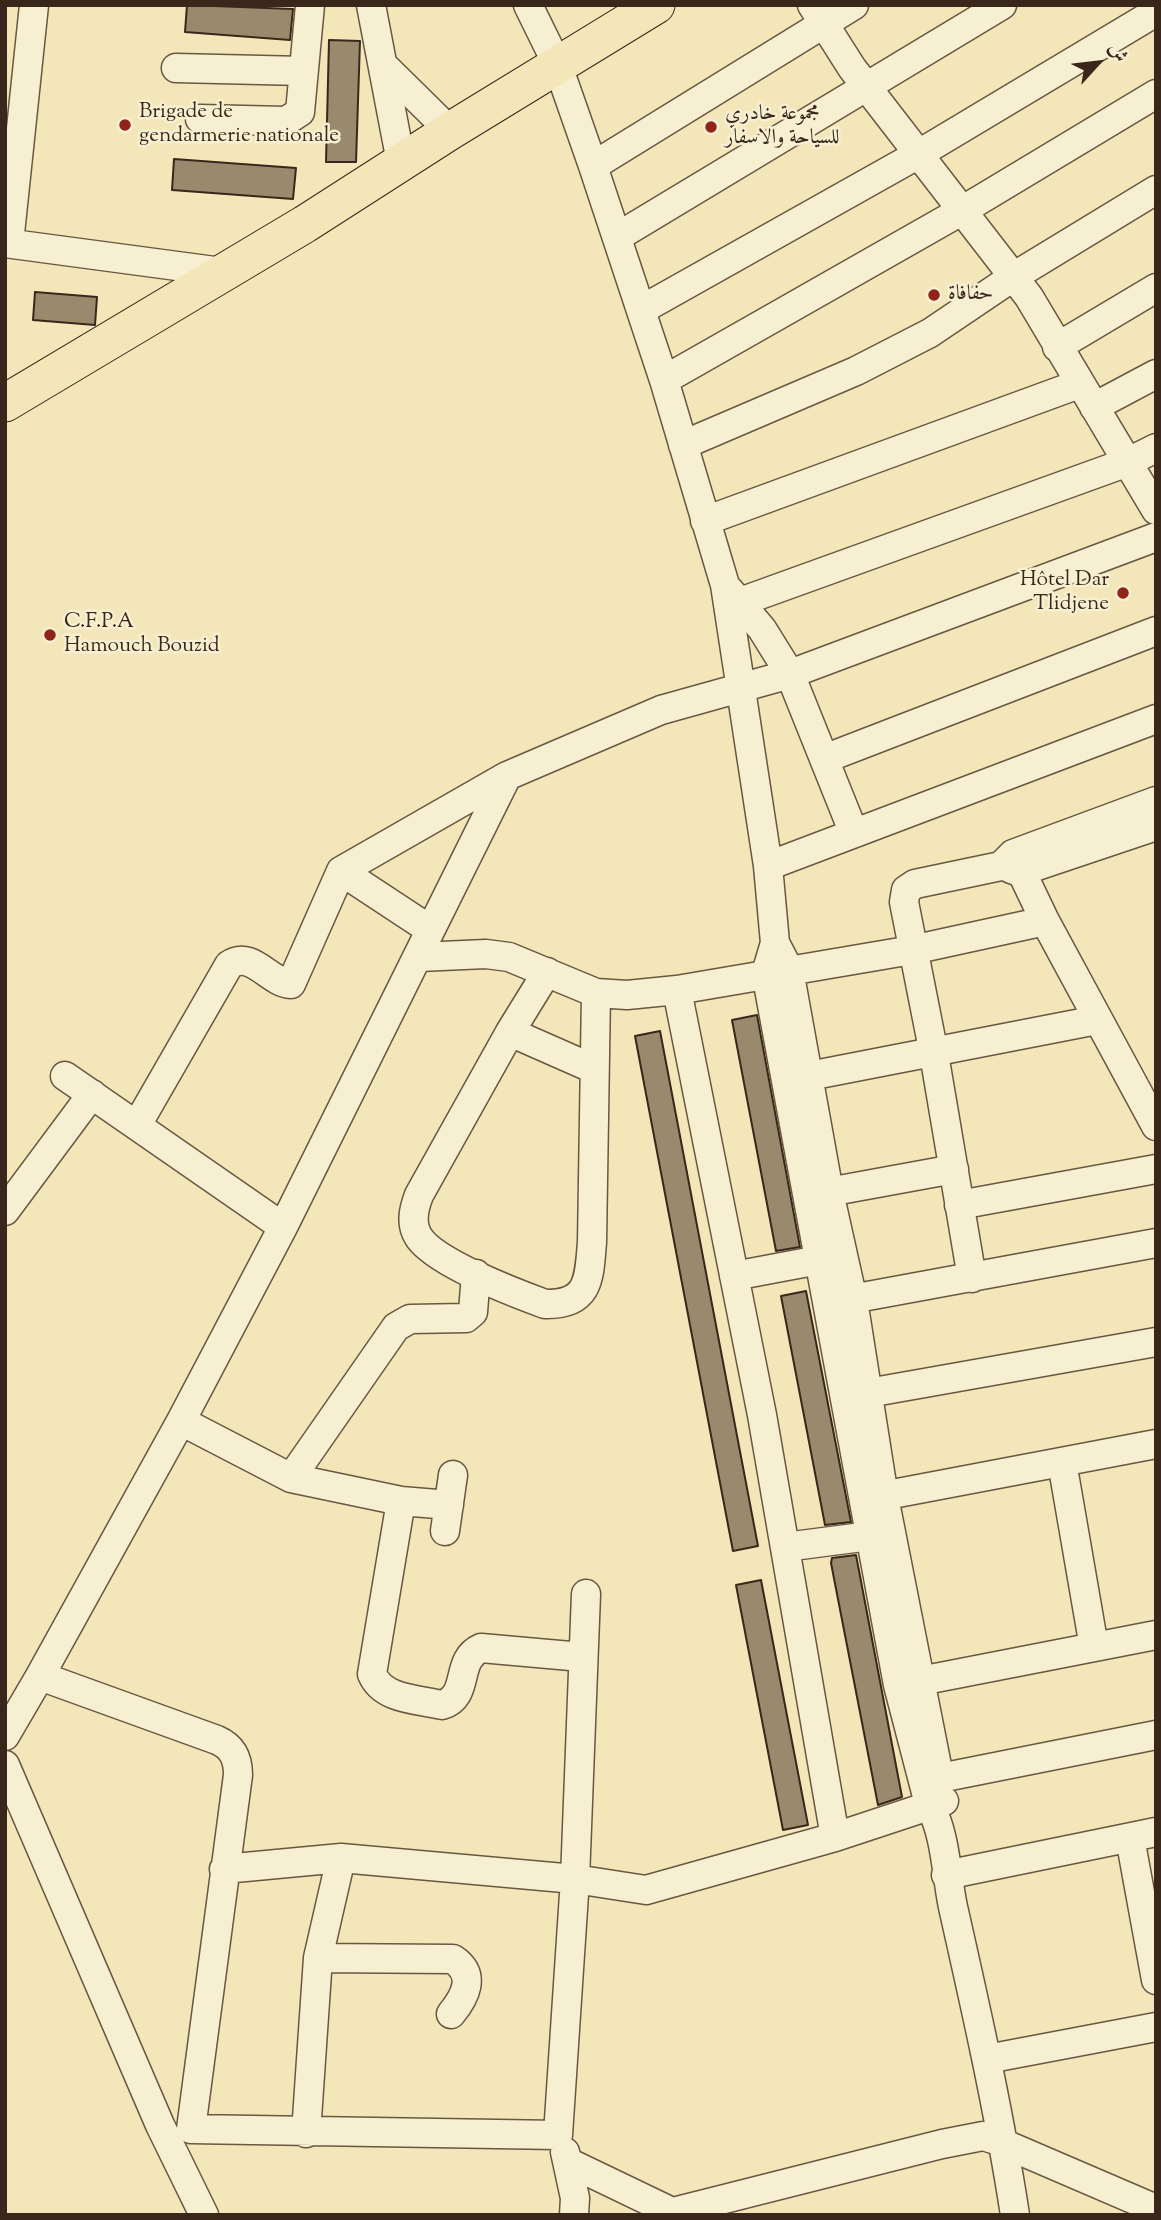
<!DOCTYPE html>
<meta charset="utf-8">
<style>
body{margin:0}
#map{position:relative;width:1161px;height:2220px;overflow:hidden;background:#f3e6b8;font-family:"Sorts Mill Goudy",Amiri,serif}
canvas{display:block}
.frame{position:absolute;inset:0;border:7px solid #3a271b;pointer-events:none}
.north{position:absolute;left:1063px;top:28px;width:70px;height:70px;-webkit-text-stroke:5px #f7efd1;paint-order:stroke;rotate:63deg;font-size:19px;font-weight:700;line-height:28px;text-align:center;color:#3a271b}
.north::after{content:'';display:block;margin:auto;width:24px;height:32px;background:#3a271b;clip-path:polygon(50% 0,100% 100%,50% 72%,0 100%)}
</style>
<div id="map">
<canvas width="1161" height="2220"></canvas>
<div class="frame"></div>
<div class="north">ش</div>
</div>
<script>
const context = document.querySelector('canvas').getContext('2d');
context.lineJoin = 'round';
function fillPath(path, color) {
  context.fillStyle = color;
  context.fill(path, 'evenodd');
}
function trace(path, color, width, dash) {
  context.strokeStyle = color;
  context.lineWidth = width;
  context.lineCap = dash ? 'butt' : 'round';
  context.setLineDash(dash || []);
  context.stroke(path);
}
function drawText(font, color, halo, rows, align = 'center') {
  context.font = font + ' "Sorts Mill Goudy",Amiri,serif';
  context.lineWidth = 5;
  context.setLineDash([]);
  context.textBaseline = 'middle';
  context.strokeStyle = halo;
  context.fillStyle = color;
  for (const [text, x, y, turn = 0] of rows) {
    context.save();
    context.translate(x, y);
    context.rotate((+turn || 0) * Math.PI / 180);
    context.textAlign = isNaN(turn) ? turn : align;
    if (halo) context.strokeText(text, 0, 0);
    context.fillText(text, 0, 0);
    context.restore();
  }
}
const building = new Path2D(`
 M187,5l106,4 -3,31 -105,-8z
 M329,40l31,1 -4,121h-30z
 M174,159l122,9 -3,31 -121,-9z
 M35,292l62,5 -2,28 -62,-5z
 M757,1015l43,232 -24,4 -44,-231z
 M660,1031l98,515 -25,5 -98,-515z
 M806,1291l45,231 -26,3 -44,-229z
 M856,1555l46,242 -24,8 -47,-242 1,-5z
 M761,1580l47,245 -25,5 -47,-245z`);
fillPath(building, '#9a8a6d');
trace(building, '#3a271b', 2);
const minor = new Path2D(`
 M371,5l30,157
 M528,5l30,61 35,100 71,214 61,205 43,281 7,77 -9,30 132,712 31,119c17,30 17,70 24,103 23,102 46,204 62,308
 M812,5l40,63 177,229 127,213
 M384,66l66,65
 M176,68l127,3
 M200,119l86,2 14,-9 10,-107
 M593,166l261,-161
 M617,237l385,-232
 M5,243l217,29
 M9,243l25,-238
 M641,310l276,-155 239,-143
 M1057,347l99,-59
 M664,380l299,-170 193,-116
 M1094,407l62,-33
 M683,445l173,-74 74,-38 83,-56 143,-87
 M705,521l374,-137
 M729,590l33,39 28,45 63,157
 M740,602l388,-140 28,-14
 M824,759l332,-128
 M1013,854l32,67 111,205
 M768,866l388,-147
 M1011,869l8,3 137,-46
 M341,871l88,58
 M775,943l14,27 40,222 24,108 31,197 53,269
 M419,957l67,-3 23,3 87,36 31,2 50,-5 235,-40 133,-29
 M547,972l-37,60 -91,163c-5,13 -9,28 -1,41 15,26 97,57 127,68 45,1 44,-26 47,-62l4,-249
 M677,990l85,425 73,422
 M510,1032l84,37
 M65,1076l218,151
 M809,1076l288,-56
 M137,1125l92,-160c23,-16 40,18 62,19l50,-113 166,-95
 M812,1195l142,-26
 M959,1205l197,-36
 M5,1211l87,-117
 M734,1276l85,-16
 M972,1278l-38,-224 -30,-152 2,-12 9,-6 86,-18 12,-12 143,-53
 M835,1302l321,-59
 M868,1393l288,-51
 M181,1421l110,57 110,23 -29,173c11,26 45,25 70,31 29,-9 12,-45 39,-57l101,9
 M1062,1462l32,185
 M291,1478l105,-151 14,-8 56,-1 7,-6 3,-38
 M866,1499l290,-55
 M401,1501l48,4
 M445,1531l8,-56
 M785,1547l85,-11
 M586,1594l-11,285 -17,256 -367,-6 47,-354c0,-17 -5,-28 -21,-35l-177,-64 141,-255 102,-194 224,-451 154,-66 129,-36 366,-137
 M920,1681l236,-46
 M5,1736l35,-60
 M5,1765l155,360 44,90
 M940,1778l216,-43
 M1130,1838l26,142
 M224,1869l117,-11 234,21 71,11 189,-53 109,-36
 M946,1875l210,-43
 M318,1958l135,1c24,16 12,38 -2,55
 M987,2059l169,-32
 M306,2133l12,-175 23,-100
 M565,2152l10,46 -1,17
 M570,2163l102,49
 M661,2215l281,-71 41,-8 10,3 163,70`);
const major = new Path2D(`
 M5,403l300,-179 145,-93 206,-126`);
trace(minor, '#685742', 31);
trace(major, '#3a271b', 39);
trace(minor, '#f7efd1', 28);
trace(major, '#f3e6b8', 37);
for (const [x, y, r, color] of [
 [125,125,7,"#8f2418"],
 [711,127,7,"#8f2418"],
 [934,295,7,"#8f2418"],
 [1123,593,7,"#8f2418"],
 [50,635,7,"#8f2418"]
]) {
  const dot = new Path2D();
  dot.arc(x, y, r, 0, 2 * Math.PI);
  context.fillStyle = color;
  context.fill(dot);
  trace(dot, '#f7efd1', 2.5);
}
drawText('21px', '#3a271b', '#f7efd1', [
 ["Brigade de",139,113],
 ["gendarmerie nationale",139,137],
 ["مجموعة خادري",725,115],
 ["للسياحة والاسفار",725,139],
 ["حفافاة",948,295],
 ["Hôtel Dar",1109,581,"right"],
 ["Tlidjene",1109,605,"right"],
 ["C.F.P.A",64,623],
 ["Hamouch Bouzid",64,647]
], 'left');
</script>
